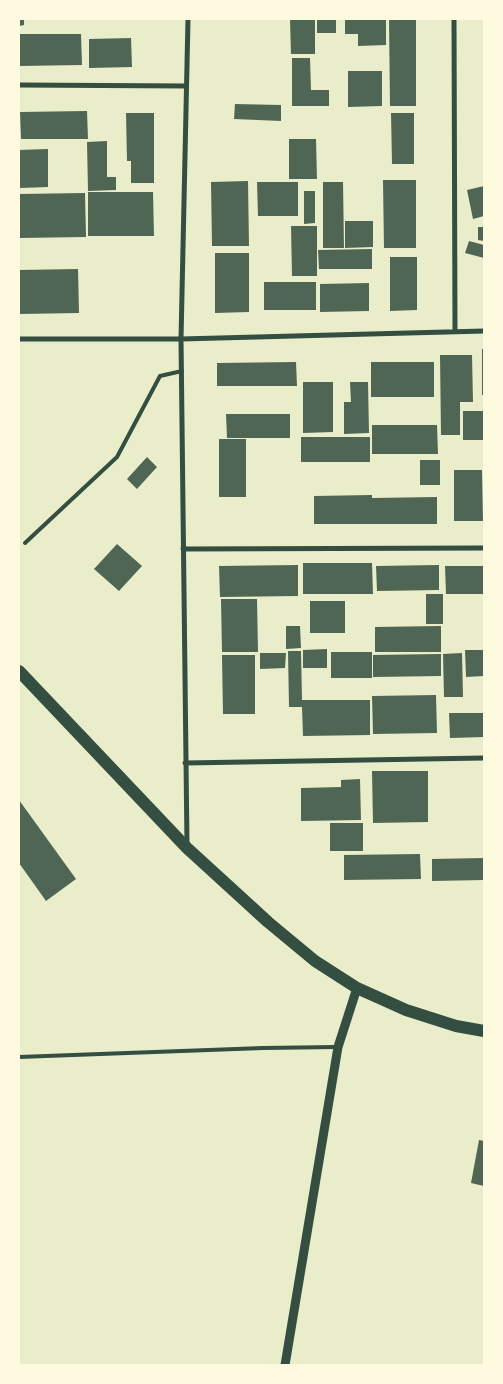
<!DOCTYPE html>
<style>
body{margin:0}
#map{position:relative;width:503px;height:1384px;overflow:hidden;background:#e9edc9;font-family:"Asap Condensed",sans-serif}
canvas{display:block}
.frame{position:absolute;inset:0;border:20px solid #fefae0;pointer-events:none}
</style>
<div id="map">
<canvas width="503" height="1384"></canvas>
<div class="frame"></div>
</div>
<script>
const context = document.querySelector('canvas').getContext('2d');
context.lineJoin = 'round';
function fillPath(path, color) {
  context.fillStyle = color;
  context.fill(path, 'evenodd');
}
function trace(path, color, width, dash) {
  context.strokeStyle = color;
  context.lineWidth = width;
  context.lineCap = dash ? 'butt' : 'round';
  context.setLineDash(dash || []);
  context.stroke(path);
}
fillPath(new Path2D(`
 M19,19h5v6l-5,1z
 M290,19h25v35h-24z
 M317,19h19v14h-19z
 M345,19h41v26l-28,1v-12h-13z
 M389,19h27v87h-26z
 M19,34h62l1,31 -63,1z
 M131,38l1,29 -43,1v-29z
 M292,58h18l1,32h18v16h-37z
 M348,71h34v35l-34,1z
 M235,104l46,1v16l-47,-2z
 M87,111l1,28h-67l-1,-27z
 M126,113h28v70h-23v-22h-4z
 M391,113h23v51h-22z
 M289,139h27l1,40h-28z
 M107,141v36h9v13l-28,1 -1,-49z
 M48,149v38l-28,1 -1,-38z
 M383,180h33v68h-32z
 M248,181l1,65h-37l-1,-64z
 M257,182h41v34h-40z
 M323,182h20l1,66h-21z
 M484,186v30l-11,3 -6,-29z
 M304,191h11v32l-11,1z
 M88,192h65l1,44h-66z
 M85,193l1,44 -67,1v-44z
 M345,221h28v26l-28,1z
 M291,226h26v50h-25z
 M478,227h6v14l-6,-1z
 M469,241l15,4v13l-19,-5z
 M372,249v20h-53l-1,-19z
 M215,253h34v59l-34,1z
 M390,257h27v53l-27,1z
 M78,269l1,44 -60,1v-44z
 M264,282h52v28h-52z
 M369,283v28l-49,1v-28z
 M482,349h2v46h-2z
 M440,355h32l1,47h-13v33h-19z
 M296,362l1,24h-80v-23z
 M371,362h63v35h-63z
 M303,382h30v50l-30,1z
 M350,382h18l1,51 -25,1v-32h7z
 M463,411h21v29h-21z
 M226,414h64v24h-63z
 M372,425h65l1,29h-66z
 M301,437h69v25h-69z
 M219,439h27v58h-27z
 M147,457l10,10 -20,22 -10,-10z
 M420,460h20v25h-20z
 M454,470h28l1,51h-29z
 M372,495v3l65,-1v27h-123v-28z
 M117,544l25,22 -23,25 -25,-22z
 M303,563h69l1,31h-70z
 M298,565v31l-78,1 -1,-31z
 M439,565v25l-62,1 -1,-25z
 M445,566h39v28h-38z
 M426,594h17v30h-17z
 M221,599h36l1,53h-36z
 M310,601h35v32h-35z
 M286,626h14l1,22 -15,1z
 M441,626v26h-66v-25z
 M327,649v19h-24v-18z
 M465,650h19v26l-18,1z
 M288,651h13l1,49h68v35l-67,1 -1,-29h-13z
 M331,652h41v26h-41z
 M260,653h26l-1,15 -25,1z
 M462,653l1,44h-19l-1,-43z
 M441,654v22l-68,1v-22z
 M222,655h33v59h-32z
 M436,695l1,38 -64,1 -1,-38z
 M449,713h35v24l-34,1z
 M372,771h56v51l-55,1z
 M360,779l1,41 -60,1v-33l40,-1v-7z
 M19,800l57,79 -30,22 -27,-38z
 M330,823h33v28h-33z
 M420,854l1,25 -77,1v-25z
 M484,858v22l-52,1v-22z
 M479,1140l5,1v45l-13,-3z`), '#4f6655');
trace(new Path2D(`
 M25,543l92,-86 43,-81 22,-5
 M19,1057l244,-9 73,-1`), '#344e41', 4);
trace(new Path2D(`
 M454,19l1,312
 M19,85l167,1
 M19,339h162l303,-8
 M183,549l301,-1
 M185,763l299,-5
 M187,845l-6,-506 7,-320`), '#344e41', 5);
trace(new Path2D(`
 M285,1365l53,-318 19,-59`), '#344e41', 9);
trace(new Path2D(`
 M19,671l168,177 81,74 47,39 42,27 49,22 50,16 28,5`), '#344e41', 12);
</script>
